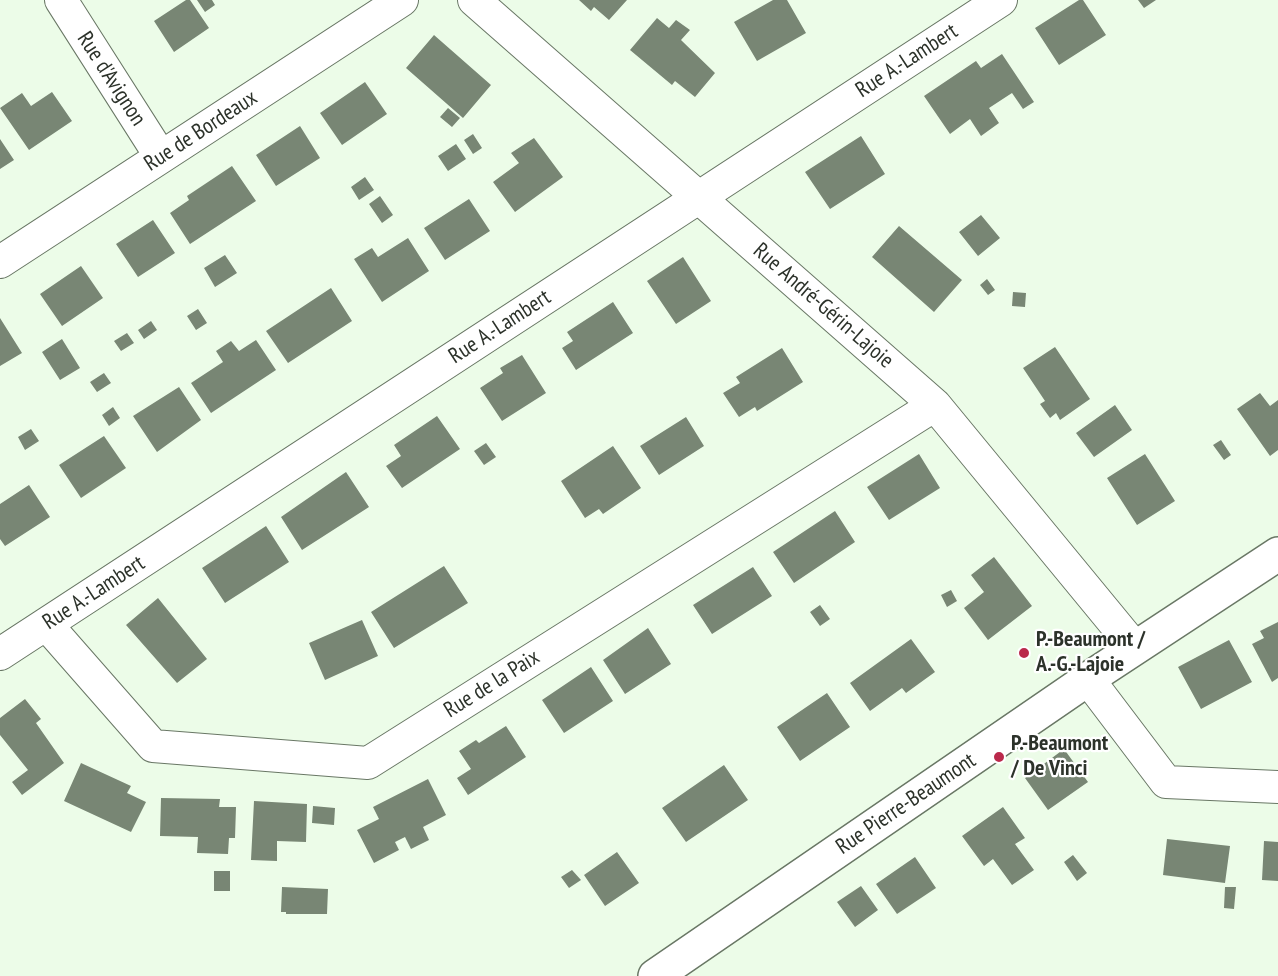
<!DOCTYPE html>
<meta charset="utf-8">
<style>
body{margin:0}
canvas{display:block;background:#ecfce8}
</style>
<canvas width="1278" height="976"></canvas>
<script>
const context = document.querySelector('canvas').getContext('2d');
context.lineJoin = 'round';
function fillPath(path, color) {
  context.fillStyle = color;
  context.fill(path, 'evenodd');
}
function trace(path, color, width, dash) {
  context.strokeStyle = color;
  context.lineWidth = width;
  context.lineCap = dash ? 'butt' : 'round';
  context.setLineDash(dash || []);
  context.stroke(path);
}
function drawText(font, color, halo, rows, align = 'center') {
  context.font = font + ' "PT Sans Narrow",sans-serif';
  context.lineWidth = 4.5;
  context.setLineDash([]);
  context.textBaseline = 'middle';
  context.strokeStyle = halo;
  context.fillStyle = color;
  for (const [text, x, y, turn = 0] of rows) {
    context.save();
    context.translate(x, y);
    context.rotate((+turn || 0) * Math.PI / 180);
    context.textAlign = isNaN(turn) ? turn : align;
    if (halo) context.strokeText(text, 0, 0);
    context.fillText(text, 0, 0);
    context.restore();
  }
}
fillPath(new Path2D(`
 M186,0h4l19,28 -35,24 -20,-31z
 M197,0h15l3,5 -10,7z
 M579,0h48l-18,20 -15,-13 -3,4z
 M773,0h14l19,33 -49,28 -23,-39z
 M1079,0h4l23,35 -47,30 -24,-37z
 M1138,0h18l-12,8z
 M657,18l12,10 7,-8 14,10 -9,10 34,33 -20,24 -20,-16 -3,4 -42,-35z
 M434,35l57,50 -28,33 -57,-50z
 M1002,54l32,48 -11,7 -11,-16 -23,15 10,15 -18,13 -11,-17 -20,15 -26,-38 52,-35 5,7z
 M365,82l22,32 -45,31 -22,-32z
 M52,92l20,29 -43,29 -29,-42 22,-15 9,13z
 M448,108l12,10 -8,9 -12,-10z
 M300,126l20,32 -44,28 -20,-31z
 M473,134l9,14 -9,6 -9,-14z
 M861,136l24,38 -55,35 -25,-37z
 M534,138l29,39 -48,35 -22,-30 26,-19 -8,-10z
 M0,139l14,21 -14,9z
 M456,144l10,15 -18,12 -10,-15z
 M232,166l24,35 -66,43 -20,-31 19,-13 -2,-4z
 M365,177l9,13 -15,10 -8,-13z
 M380,196l13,19 -11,8 -13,-19z
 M469,199l21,32 -45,29 -21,-32z
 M981,215l19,23 -22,18 -19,-24z
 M153,220l22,33 -37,24 -22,-33z
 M899,226l63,54 -28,32 -62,-55z
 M408,238l21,33 -47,31 -28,-43 18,-11 6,9z
 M225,255l12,18 -22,14 -11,-19z
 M683,257l28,44 -35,23 -29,-43z
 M81,266l22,32 -41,28 -22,-32z
 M987,279l8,11 -7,5 -8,-10z
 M331,288l21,33 -64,42 -22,-32z
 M1013,292l13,1 -1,14 -13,-1z
 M613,302l20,31 -57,37 -14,-22 11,-7 -6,-9z
 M198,309l9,14 -11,7 -9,-14z
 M0,318l22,35 -22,13z
 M151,321l6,9 -13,9 -6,-9z
 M127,333l7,10 -13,8 -7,-10z
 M62,339l18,29 -20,12 -18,-28z
 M256,340l20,30 -65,43 -20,-30 32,-21 -7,-11 15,-10 8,10z
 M1055,347l35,52 -30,21 -4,-7 -6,5 -10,-14 5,-3 -22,-33z
 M782,348l21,34 -46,29 -2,-4 -16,10 -16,-24 17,-10 -4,-6z
 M522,355l24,38 -44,28 -22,-33 23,-15 -3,-5z
 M104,373l7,10 -14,9 -7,-10z
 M179,387l22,33 -44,32 -24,-36z
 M1260,393l10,13 8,-6v50l-8,6 -33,-47z
 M1115,405l17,25 -38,27 -18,-24z
 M113,407l7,11 -11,8 -7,-11z
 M437,416l23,33 -58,39 -16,-22 15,-10 -7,-11z
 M686,417l18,29 -45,29 -19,-29z
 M31,429l8,12 -14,9 -7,-13z
 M104,436l22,32 -45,30 -22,-33z
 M1221,440l10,15 -7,5 -11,-15z
 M486,443l10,14 -12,8 -10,-14z
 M613,446l28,42 -38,26 -4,-5 -14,9 -24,-37z
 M919,454l21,34 -51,32 -22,-33z
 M1145,454l30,47 -38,24 -30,-47z
 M346,472l23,35 -67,43 -21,-33z
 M29,485l21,32 -45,29 -5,-7v-35z
 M835,511l20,31 -61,41 -21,-31z
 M266,526l23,36 -64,41 -23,-35z
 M994,557l38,49 -44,34 -24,-32 20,-16 -13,-17z
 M444,566l24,37 -74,45 -23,-36z
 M753,567l19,29 -60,38 -19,-29z
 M951,590l6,11 -10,6 -6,-12z
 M158,598l49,61 -30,24 -51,-58z
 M820,605l10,14 -10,7 -10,-14z
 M362,620l16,36 -53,24 -16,-37z
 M1278,622v56l-6,4 -20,-38 12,-6 -4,-7z
 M648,628l23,36 -46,30 -22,-34z
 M911,639l24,33 -29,21 -4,-5 -32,23 -20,-28z
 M1229,640l23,42 -51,27 -23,-42z
 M591,667l22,34 -49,32 -22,-33z
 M827,693l23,34 -50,34 -23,-34z
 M25,699l16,20 -5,4 28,40 -42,32 -10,-13 16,-12 -28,-35v-17z
 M506,726l20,31 -58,38 -11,-17 14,-9 -12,-18 17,-11 3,3z
 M1064,749l24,33 -40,28 -23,-32z
 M81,763l50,23 -4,7 19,9 -15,30 -67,-31z
 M724,765l24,35 -62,42 -24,-34z
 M428,779l18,36 -23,12 6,13 -18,9 -6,-12 -10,5 4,8 -25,13 -17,-33 22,-11 -6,-12z
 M161,798l59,1 -1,8h17l-1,31h-6l-1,16 -31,-1 1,-16 -38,-1z
 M254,801l53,3 -1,38 -29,-1v20l-26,-1z
 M313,806l22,2 -1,17 -22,-2z
 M1003,807l22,31 -10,6 19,26 -22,15 -19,-26 -9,7 -22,-30z
 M1167,839l63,7 -5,37 -62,-8z
 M1264,841l14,1v39l-16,-1z
 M617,852l22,31 -34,23 -21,-31z
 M1073,855l14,18 -10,8 -13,-19z
 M915,857l21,31 -39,26 -21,-30z
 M572,870l9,10 -12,8 -8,-11z
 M214,871h16v20h-16z
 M861,886l17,24 -23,17 -18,-25z
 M282,887l46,2 -1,25h-41v-2h-5z
 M1225,887h11l-2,22 -10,-1z`), '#788674');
const minor = new Path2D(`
 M61,0l100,157
 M474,0l461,405 200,243
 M0,262l402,-262
 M46,624l107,122 215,17 567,-358
 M0,654l1001,-654
 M1088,679l78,103 112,5`);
const secondary = new Path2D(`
 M655,976l433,-297 190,-125`);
trace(minor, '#697765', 34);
trace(secondary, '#697765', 36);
trace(minor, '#fff', 32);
trace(secondary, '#fff', 33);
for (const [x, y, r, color] of [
 [1024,653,6,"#ba294b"],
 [999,757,6,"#ba294b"]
]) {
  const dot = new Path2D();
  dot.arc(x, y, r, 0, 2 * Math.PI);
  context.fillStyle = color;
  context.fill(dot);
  trace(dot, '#fff', 2);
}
drawText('22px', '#2c322a', '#fff', [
 ["Rue A.-Lambert",907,61,-33],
 ["Rue d'Avignon",111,79,57],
 ["Rue de Bordeaux",201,131,-33],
 ["Rue André-Gérin-Lajoie",823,306,41],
 ["Rue A.-Lambert",500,327,-33],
 ["Rue A.-Lambert",94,593,-33],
 ["Rue de la Paix",492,684,-32],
 ["Rue Pierre-Beaumont",906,804,-34]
]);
drawText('bold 22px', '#2c322a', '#fff', [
 ["P.-Beaumont /",1036,640],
 ["A.-G.-Lajoie",1036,665],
 ["P.-Beaumont",1011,744],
 ["/ De Vinci",1011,769]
], 'left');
</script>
